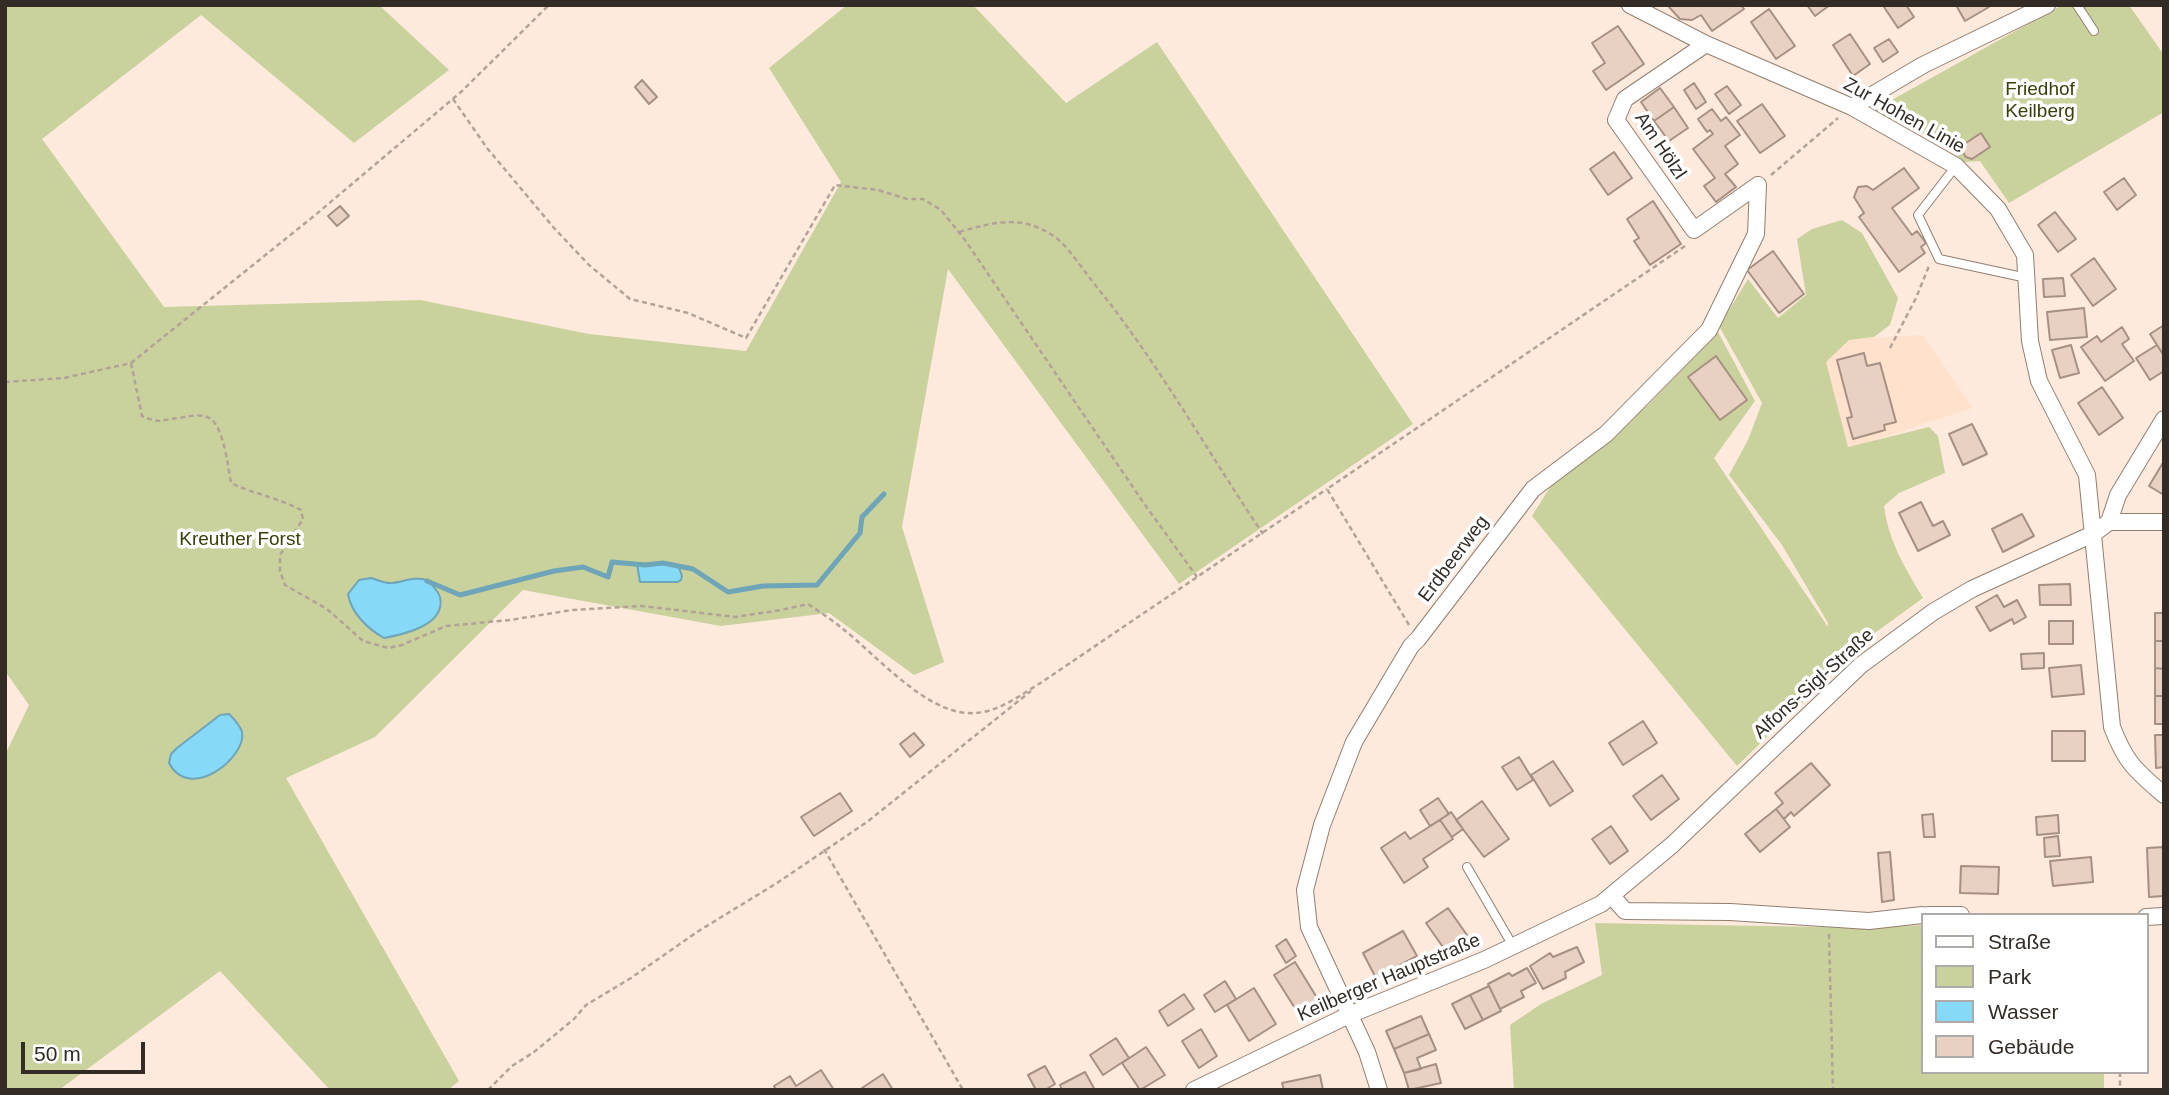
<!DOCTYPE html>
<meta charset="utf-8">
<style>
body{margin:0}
#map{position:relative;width:2169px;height:1095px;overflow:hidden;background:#fdeadd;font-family:Helvetica,sans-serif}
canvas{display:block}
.frame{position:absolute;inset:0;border:7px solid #332b25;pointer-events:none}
.legend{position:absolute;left:1921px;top:913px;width:228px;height:161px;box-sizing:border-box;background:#fff;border:2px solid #adaaa8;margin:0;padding:9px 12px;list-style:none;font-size:21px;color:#332b25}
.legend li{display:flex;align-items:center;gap:14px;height:35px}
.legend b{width:35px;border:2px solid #adaaa8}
.scale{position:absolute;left:21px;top:1042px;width:124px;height:32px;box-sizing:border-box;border:4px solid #332b25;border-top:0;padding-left:9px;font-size:21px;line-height:24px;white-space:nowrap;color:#332b25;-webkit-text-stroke:5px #fff;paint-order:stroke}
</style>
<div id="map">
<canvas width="2169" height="1095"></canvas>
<div class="frame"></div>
<ul class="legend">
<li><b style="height:9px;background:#fff"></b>Straße</li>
<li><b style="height:19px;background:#c9d19c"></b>Park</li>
<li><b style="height:19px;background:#87d9f8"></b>Wasser</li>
<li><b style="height:19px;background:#e8d0c2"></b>Gebäude</li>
</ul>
<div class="scale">50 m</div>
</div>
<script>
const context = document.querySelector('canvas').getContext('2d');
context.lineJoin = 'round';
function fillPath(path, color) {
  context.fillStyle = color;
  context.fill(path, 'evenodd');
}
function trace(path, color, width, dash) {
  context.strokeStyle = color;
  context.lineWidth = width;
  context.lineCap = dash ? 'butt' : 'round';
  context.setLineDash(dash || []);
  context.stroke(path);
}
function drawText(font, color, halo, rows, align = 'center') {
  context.font = font + ' Helvetica,sans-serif';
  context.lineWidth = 7;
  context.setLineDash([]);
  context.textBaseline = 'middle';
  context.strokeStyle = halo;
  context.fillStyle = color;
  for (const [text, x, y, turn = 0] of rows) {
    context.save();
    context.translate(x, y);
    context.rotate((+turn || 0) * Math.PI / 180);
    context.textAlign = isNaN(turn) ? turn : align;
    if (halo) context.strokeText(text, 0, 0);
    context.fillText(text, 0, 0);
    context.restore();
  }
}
fillPath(new Path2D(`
 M1923,335l50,73 -129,42 -26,-109z`), '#ffe1cc');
fillPath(new Path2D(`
 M5,5h374l70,65 -95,73 -153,-128 -159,124 122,168 256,-7 169,34 157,17 95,-169 -72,-114 78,-63h126l93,98 91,-61 256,382 -234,160 -231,-315 -46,258 42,135 -30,13 -85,-62 -108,13 -198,-36 -148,147 -89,41 173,303 -11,9h-118l-110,-119 -161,119h-54v-335l24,-50 -24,-34z
 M2062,5h67l35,50v57l-155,91 -29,-42 -17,1 -18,-19 -73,-32z
 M1842,220l20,13 36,65 -8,27 -16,12 -25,3 -23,22 22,85 81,-20 9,9 7,37 -46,20 -15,13c5,37 21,61 39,92l-55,40 -25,12 5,8 -111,108 -205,-250 20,-32 97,-80 69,-72 37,69 -41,57 114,169v-4l-46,-78 -53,-70 19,-35 14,-37 -43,-77 29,-47 30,39 28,-23 -9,-56 15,-10z
 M1595,923l278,5 49,-3v147h182v18h-590l-4,-65 31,-21 61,-29z`), '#c9d19c');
const water = new Path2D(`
 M663,563l15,2 4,11 -1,4 -3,2h-38l-3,-18z
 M371,578c7,2 14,6 21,5 11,-1 23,-7 34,-3 5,3 12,11 14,17 6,28 -35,37 -56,41 -16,-9 -33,-25 -36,-44l11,-14z
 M229,714c5,5 11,11 13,18 5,25 -52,71 -73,31l2,-9 6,-6 43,-33z`);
fillPath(water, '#87d9f8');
trace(water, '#6ea5b9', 2);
trace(new Path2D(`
 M427,581l33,14 94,-24 29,-4 25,10 4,-15 33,3 18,-2 30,6 35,23 35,-6 54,-1 43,-52 2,-16 22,-23`), '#6ea5b9', 5);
const building = new Path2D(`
 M1672,5h69l3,4 -32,22 -11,-16 -9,5 -12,-1 -11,-12z
 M1807,5h23l-15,11z
 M1887,5h19l8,12 -16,11 -14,-21z
 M1956,5h32l1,2 -24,14z
 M1769,9l26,37 -19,13 -25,-37z
 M1618,26l26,38 -38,26 -13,-19 12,-8 -13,-20z
 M1850,34l20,30 -17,12 -20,-31z
 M1889,39l9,13 -15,10 -9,-14z
 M642,80l15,17 -8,7 -14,-17z
 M1694,83l12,19 -10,7 -12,-19z
 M1727,86l14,19 -12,9 -14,-20z
 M1660,88l14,19 -20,14 -13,-19z
 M1762,104l23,32 -25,17 -23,-32z
 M1674,107l14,21 -19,13 -15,-20z
 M1712,109l9,12 5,-4 14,18 -15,11 13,18 -13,10 11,13 -20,15 -12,-16 11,-8 -22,-29 20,-15 -3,-4 -3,2 -9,-13z
 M1981,133l9,14 -18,12 -6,-2 -4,-6 1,-6z
 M1614,152l18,26 -24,17 -18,-26z
 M1904,168l15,20 -27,20 20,27 5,-4 9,12 -5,4 4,6 -26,19 -40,-55 5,-4 -10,-16 4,-10 9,-1 6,4z
 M2124,178l12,17 -19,15 -13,-18z
 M1653,201l28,43 -31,21 -16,-24 5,-3 -12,-19z
 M340,206l9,10 -12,10 -9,-10z
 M2055,212l21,27 -18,13 -20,-27z
 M1773,251l31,43 -25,19 -32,-43z
 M2094,258l22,31 -23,17 -22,-31z
 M2063,278l2,18 -21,1 -1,-18z
 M2084,308l3,29 -37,3 -3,-28z
 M2164,325v31l-14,-22z
 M2122,327l7,12 -7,5 12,17 -29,20 -24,-34 16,-11 4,6z
 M2071,345l8,28 -19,5 -8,-28z
 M2157,345l7,11v15l-14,9 -14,-22z
 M1864,353l3,13 13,-3 16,59 -12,3 1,5 -32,9 -6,-21 5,-1 -15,-57z
 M1716,356l31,44 -27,20 -32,-43z
 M2102,387l21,31 -24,17 -21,-32z
 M1972,424l15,30 -24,11 -14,-31z
 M2164,461v34l-15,-9z
 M1921,502l12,24 10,-5 7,14 -32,16 -19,-38z
 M2022,514l12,22 -31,16 -11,-23z
 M2070,584l1,21h-31l-1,-20z
 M1997,595l7,12 13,-7 9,17 -12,7 -2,-5 -22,12 -14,-24z
 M2155,613h9v28h-9z
 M2049,621h24v23h-24z
 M2155,641h9v28l-9,-1z
 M2044,653v15l-22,1 -1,-15z
 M2081,665l3,29 -32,3 -3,-29z
 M2155,668l9,1v27h-9z
 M2155,696h9v28h-9z
 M1643,721l14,22 -34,22 -14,-22z
 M2052,731h33v30h-33z
 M914,733l10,12 -14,12 -10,-13z
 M2155,735h9v32l-8,1z
 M1519,757l14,23 -16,10 -15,-23z
 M1553,761l20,30 -23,15 -19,-31z
 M1811,763l19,22 -36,31 -3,-4 -7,7 -8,-10 7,-6 -8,-10z
 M1662,775l17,24 -28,21 -18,-24z
 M840,793l12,18 -38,25 -13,-19z
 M1438,798l11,16 -19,12 -10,-16z
 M1482,801l27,38 -25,18 -28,-37z
 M1776,809l14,18 -30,25 -15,-18z
 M1451,812l12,17 -11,8 -12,-17z
 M1933,814l2,23h-11l-2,-22z
 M2058,815l1,18 -22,2 -1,-18z
 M1440,820l13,19 -30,20 5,8 -24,16 -23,-35 24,-16 5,7z
 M1611,826l17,25 -18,13 -18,-25z
 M2058,836l2,20 -15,1 -1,-19z
 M2164,847v49l-15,1 -2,-49z
 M1890,852l4,48 -12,2 -4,-49z
 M2091,857l2,25 -40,4 -3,-25z
 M1961,866l38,1 -1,27 -38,-1z
 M1448,908l19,27 -22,15 -19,-27z
 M1403,931l14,25 -41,22 -13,-25z
 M1286,939l10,17 -10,7 -10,-17z
 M1577,947l7,15 -19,10 1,6 -23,11 -13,-23 20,-13 3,4z
 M1295,962l24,39 -21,12 -24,-38z
 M1527,968l9,15 -15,8 3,6 -24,12 -12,-25 21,-11 3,3z
 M1225,981l11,18 -21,13 -11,-17z
 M1489,986l12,25 -18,9 -13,-25z
 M1254,988l22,36 -27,17 -22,-36z
 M1184,994l10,15 -26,17 -9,-15z
 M1470,995l13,25 -18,9 -13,-25z
 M1421,1016l8,18 -35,15 -8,-18z
 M1201,1029l16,27 -18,12 -17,-27z
 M1429,1034l7,16 -19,8 4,11 -17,4 -10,-24z
 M1116,1038l13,20 -26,17 -13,-20z
 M1146,1047l19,28 -25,15 -18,-27z
 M1436,1064l5,19 -32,7 -5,-17z
 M1045,1066l10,18 -10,6h-9l-8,-15z
 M821,1070l13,20h-58l-2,-4 16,-10 6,10z
 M1085,1072l10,18h-33l-2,-5z
 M883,1074l10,16h-34z
 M1320,1075l3,15h-39l-2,-7z`);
fillPath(building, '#e8d0c2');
trace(building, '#a69083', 2);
const lane = new Path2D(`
 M2077,5l17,26
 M1956,166l-38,49 21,44 88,19
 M1467,867l46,79`);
const street = new Path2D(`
 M1630,5l76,39 146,63 104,59 42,43 27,46 5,86 9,40 48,94 25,252c14,36 23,43 52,68
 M1706,44l-81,55 -9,21 78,110 64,-45
 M1852,107l71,-42 124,-60
 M2109,522l9,-27 46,-76
 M1612,896l13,15 105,1 139,9 53,-6
 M1928,915h33
 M2146,917l18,-1
 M1194,1090l155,-75 135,-55 117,-56 71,-59 189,-180 72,-53 39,-23 121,-55 16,-12h55
 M1379,1090l-12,-38 -58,-125 -4,-37 17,-65 32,-83 57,-96 7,-7 115,-150 73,-55 103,-104 47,-96 2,-49`);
trace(lane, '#927e6f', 10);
trace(street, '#927e6f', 18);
trace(new Path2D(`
 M453,99l34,49 67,80 35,37 41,34 58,14 58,25 89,-153 43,5 29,9h16l18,11 24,30 178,262 54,75
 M1771,175l67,-57
 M959,232c35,-10 63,-18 96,5 12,8 31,37 41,49 63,78 111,165 167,248
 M1890,348l26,-50 13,-32
 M131,363l11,53c19,8 17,4 37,2 10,-2 24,-5 32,1 13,10 17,48 20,64 23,11 48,15 70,27l2,9 -23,36v16l5,14 42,24 36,32 25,7 14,-3 44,-19 64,-6 62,-10 70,-4 93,11 46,-7 27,-6c12,8 24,16 35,25 33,26 81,82 125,84 27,2 51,-17 74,-31l285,-193
 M5,382l59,-4 67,-15 183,-147 147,-124 88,-87
 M1409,625l-82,-136 361,-245
 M824,849l139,241
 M1829,934l4,156
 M2120,1072v18
 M488,1090l24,-24 22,-14 40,-33 12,-14 45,-27 66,-46 80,-49 90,-61 164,-131`), '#b2a398', 2.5, [5, 3.5]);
trace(lane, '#fff', 8);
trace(street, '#fff', 16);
drawText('19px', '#3a3f09', '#fff', [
 ["Friedhof",2040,90],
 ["Keilberg",2040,112],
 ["Kreuther Forst",240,540]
]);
drawText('19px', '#332b25', '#fff', [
 ["Zur Hohen Linie",1904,116,29],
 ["Am Hölzl",1660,146,56],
 ["Erdbeerweg",1454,559,-53],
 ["Alfons-Sigl-Straße",1814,684,-42],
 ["Keilberger Hauptstraße",1389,978,-23]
]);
</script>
